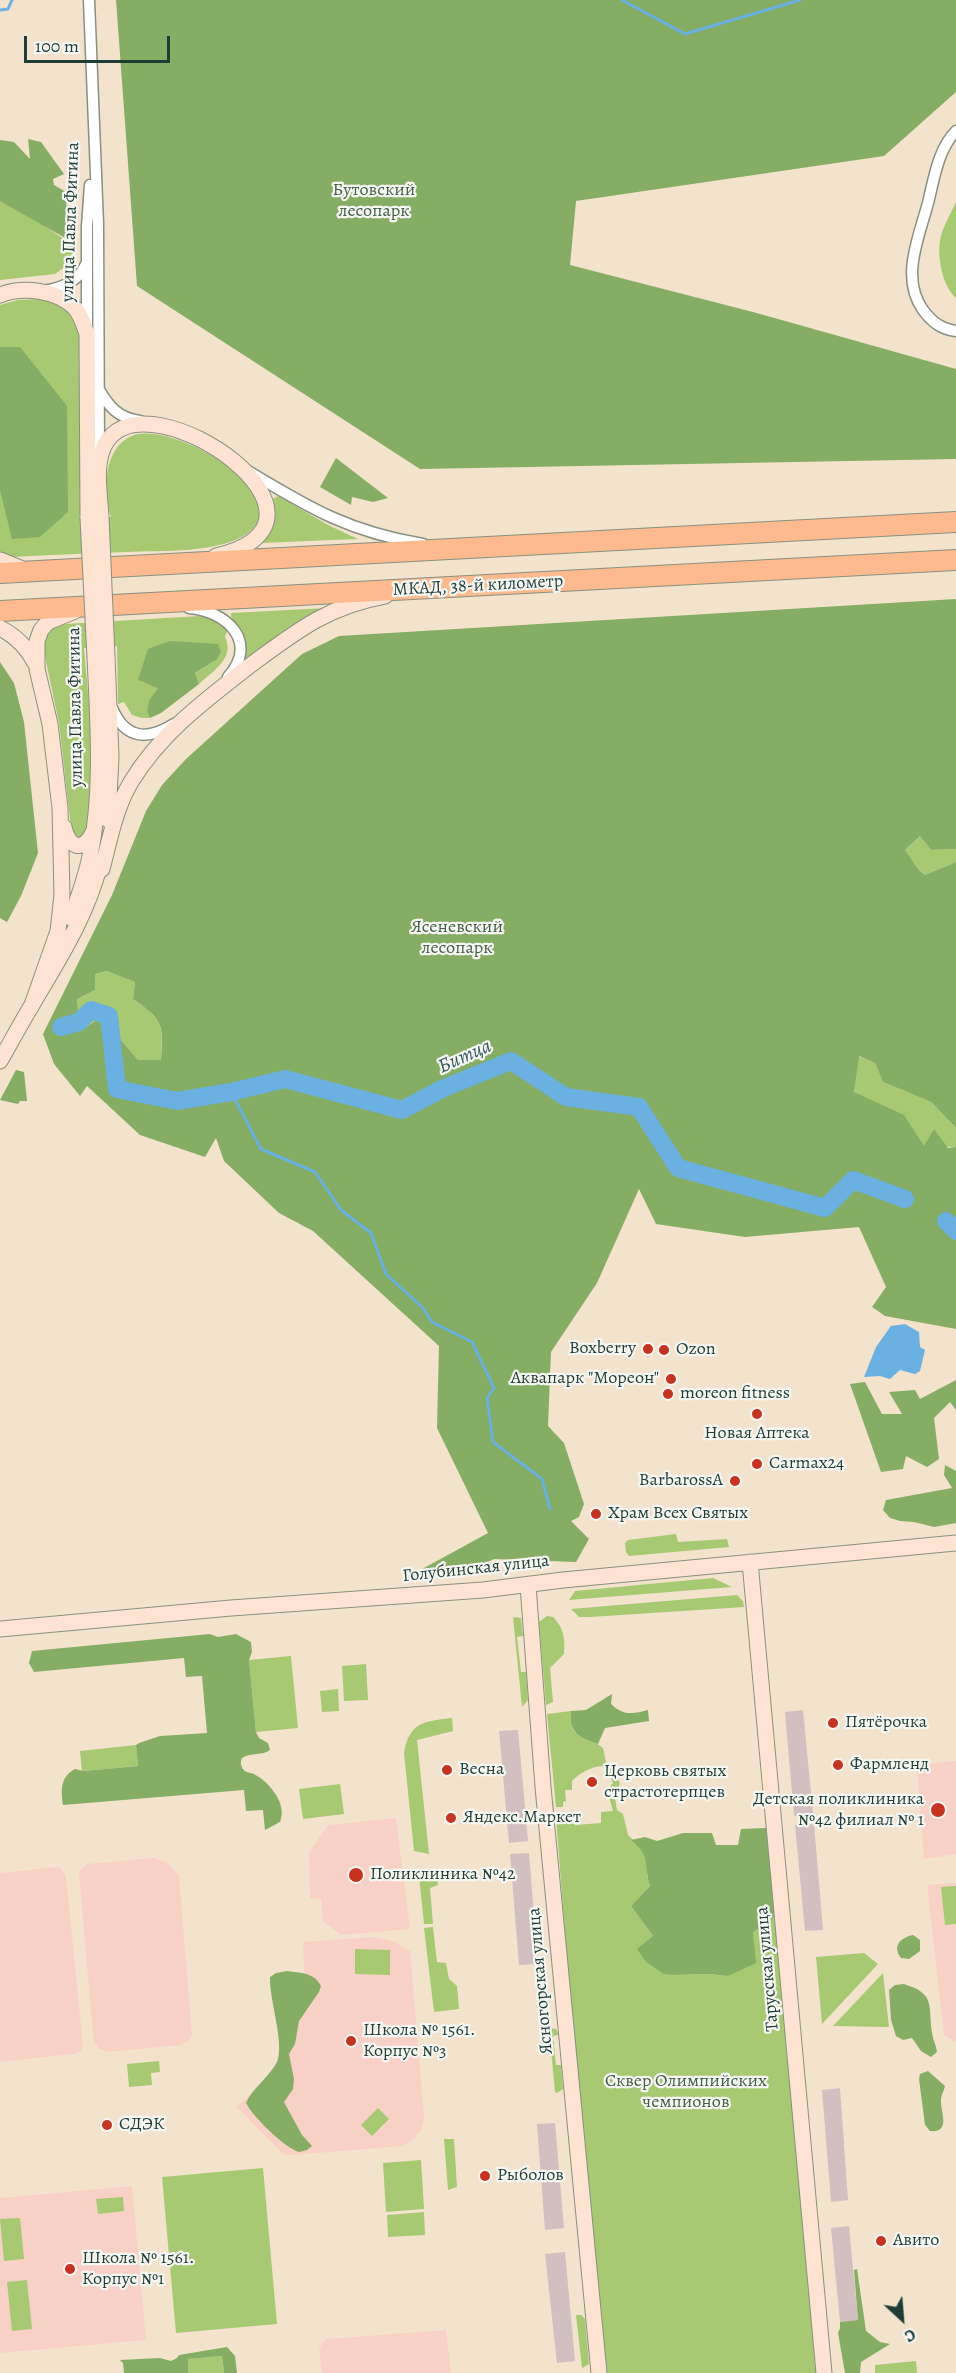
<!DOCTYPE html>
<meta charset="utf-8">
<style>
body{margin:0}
#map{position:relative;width:956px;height:2373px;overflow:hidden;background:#f3e3cd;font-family:Alegreya,serif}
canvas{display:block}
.north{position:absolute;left:872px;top:2289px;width:60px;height:60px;-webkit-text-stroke:4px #f6f6f2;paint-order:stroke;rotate:154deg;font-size:16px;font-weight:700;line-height:24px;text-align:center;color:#1f3d34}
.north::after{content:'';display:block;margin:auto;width:21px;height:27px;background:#1f3d34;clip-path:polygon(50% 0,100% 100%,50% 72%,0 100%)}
.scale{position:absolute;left:24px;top:36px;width:146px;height:27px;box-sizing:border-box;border:3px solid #1f3d34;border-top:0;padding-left:8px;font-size:18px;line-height:21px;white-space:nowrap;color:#1f3d34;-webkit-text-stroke:4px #f6f6f2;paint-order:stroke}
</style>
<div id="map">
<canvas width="956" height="2373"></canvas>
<div class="north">С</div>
<div class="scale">100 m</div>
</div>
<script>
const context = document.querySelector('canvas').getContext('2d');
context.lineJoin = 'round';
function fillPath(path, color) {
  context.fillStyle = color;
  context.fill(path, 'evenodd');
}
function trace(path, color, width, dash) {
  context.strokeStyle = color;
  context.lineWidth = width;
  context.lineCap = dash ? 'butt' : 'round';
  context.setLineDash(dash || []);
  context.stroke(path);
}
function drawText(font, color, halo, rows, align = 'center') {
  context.font = font + ' Alegreya,serif';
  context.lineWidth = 4.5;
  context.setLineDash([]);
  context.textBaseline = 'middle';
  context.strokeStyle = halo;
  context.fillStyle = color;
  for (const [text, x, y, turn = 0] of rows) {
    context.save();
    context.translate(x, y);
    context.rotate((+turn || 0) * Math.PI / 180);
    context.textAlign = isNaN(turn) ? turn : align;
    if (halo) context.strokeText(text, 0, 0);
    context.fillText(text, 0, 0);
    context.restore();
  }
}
fillPath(new Path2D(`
 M956,1761v93l-32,5 -7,-94z
 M396,1818l14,111 -69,6 -18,-14 -2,-22 -11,-1 -1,-45 19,-28z
 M153,1858l13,4 13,14 13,159 -4,6 -7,4 -73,7 -9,-3 -5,-7 -1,-7 -14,-164 8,-7z
 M57,1867l5,2 4,8 17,169 -3,6 -7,2 -73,8v-189z
 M956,1883v159l-12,-7 -17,-150z
 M374,1937l19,4 17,10 14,168 -3,11 -6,8 -13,8 -109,9 -10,-1 -46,-47 40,-40 27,-96 -1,-29z
 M132,2186l14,154 -146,13v-155z
 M446,2330l5,43h-129l-3,-25 7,-9z`), '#f7d1c6');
fillPath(new Path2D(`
 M803,1710l10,104 -19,2 -9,-104z
 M518,1730l10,111 -19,2 -10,-112z
 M814,1824l9,106 -18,1 -10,-106z
 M529,1853l9,111 -19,1 -9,-111z
 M840,2088l8,112 -17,2 -9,-112z
 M555,2123l9,105 -19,2 -8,-106z
 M849,2226l9,94 -18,2 -9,-94z
 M565,2252l10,109 -18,2 -12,-109z`), '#d2bfbf');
fillPath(new Path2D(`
 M0,196l76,51 -7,17 -14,10 -55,6z
 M956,202v96c-13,-11 -19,-40 -16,-57 2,-13 11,-28 16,-39z
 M40,299c21,4 32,14 40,34l1,178 -2,7 32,-1c-8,-27 -8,-69 21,-81 39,-17 169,59 116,97 -30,21 -86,17 -121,19 -38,1 -76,3 -114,5l-13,-4v-248l18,-5z
 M278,496l50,29 30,14 -96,4c10,-15 13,-26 11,-44z
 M327,608l-84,58c3,-15 4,-27 -5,-40 -4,-5 -7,-6 -7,-13z
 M200,616c12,2 20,5 27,15l-2,6c10,21 -11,33 -26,47l-5,-10 22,-14 -58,28 -11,24 3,6h-8l-10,-3 -8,-13 -6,2 -1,-58 -33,2c4,53 17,142 0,191l-10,-3 -4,-17 -11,-96 -15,-71v-16l11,-10 10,-2z
 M920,836l11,14 25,-1v13l-31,13 -6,-5 -14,-20z
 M108,971l27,11 -2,17c30,22 30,23 28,61h-23l-28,-33 -30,5 -3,-33 18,-9v-16z
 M858,1056l17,7 8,19 48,20 25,26v19l-32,-1 -70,-54z
 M676,1534l2,8 49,-3 2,8 -100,9 -3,-4 -1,-9 3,-3z
 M713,1578l19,9 -163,13 6,-9z
 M737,1595l6,6 1,6 -154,10h-11l-8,-8z
 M547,1616l6,1c11,11 12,22 11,37l-14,14 3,34 -7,3 -7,-83z
 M513,1617l8,1 2,18 -6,1 4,35h5l2,28 -6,7z
 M291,1656l7,72 -42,4 -7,-72z
 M366,1664l2,36 -24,1 -2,-35z
 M338,1689l1,22 -17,1 -2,-21z
 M571,1711c-4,30 15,23 32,37l3,14 14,21 -5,15 2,12 6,4 5,21 15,14 4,13v13l3,11 -19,20 22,30 20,39 35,-1 20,2 25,-43 22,-17 41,457h-210l-38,-400 -12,-156 18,-1 1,9 26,-2v-11l12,-1 -6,-21 6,-7 -8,-17c-11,-1 -26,7 -33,15v9h-7l1,11 -3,1v5h-7l-9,-93z
 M452,1718l1,13 -36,9 12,114 -15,-3 -10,-98c5,-31 21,-32 48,-35z
 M136,1745l2,21 -56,5 -2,-20z
 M340,1784l4,30 -41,5 -4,-30z
 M437,1875l1,10 -8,3 3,36h-9l-5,-48z
 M956,1886v38l-11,1 -4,-38z
 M433,1927l4,35 9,1 3,16 8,7 2,23 -25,3 -10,-84z
 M355,1949l35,1v25l-35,-1z
 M864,1953l14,11 -56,60 -6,-67z
 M883,1973l6,54 -56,-1z
 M549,2028l7,1 3,6 -6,1 3,29h5l2,24 -6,4 -2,-1z
 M159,2061l1,11 -9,1 1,12 -23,2 -2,-23z
 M378,2108l11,11 -17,17 -11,-11z
 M444,2139h10l3,48 -9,3z
 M421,2160l3,49 -38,3 -3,-49z
 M263,2168l14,156 -101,9 -14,-156z
 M123,2197l1,14 -26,3 -2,-15z
 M424,2212l1,23 -37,2 -1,-22z
 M20,2218l4,41 -20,2 -4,-42z
 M27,2280l5,49 -20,2 -5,-49z
 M576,2315h5l4,4 4,45 -7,4z
 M222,2356l2,17h-36l-1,-14z
 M916,2361l1,12h-42v-8z`), '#a7c972');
fillPath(new Path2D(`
 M116,0h840v92l-72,64 -308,45 -6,64 183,47 203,57v90l-536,10 -283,-183z
 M28,139l13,3 23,32 -11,5 1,6 12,7 1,47 -67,-38v-61l14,2 16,17z
 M0,347h20l47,59 1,106 -28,25 -28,2 -12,-49z
 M336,458l52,40 -15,4 -21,-5 -1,8 -31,-18z
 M956,599v250l-25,1 -11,-14 -15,14 14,20 6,5 31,-13v266l-25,-26 -48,-20 -8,-19 -16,-7 -5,36 50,23 20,31 10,-17 14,19 8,-1v182l-71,-13 -13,-9 14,-20 -27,-60 -114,10 -89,-13 -17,-35 -42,94 -46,69 -3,74 16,17 20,61 -5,13 -8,4 18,18 -13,23 -82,-3 -24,11 -66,9 84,-46 -51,-105 2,-82 -126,-115 -34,-18 -55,-52 -8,-23 -11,19 -65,-22 -53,-49 -7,10 -26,-32 -11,-30 69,-139 34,-84 16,-26 24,-26 116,-105 37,-18zM107,971l28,11 -2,17c29,21 31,23 28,61h-23l-28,-33 -14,-6 -16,10 -3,-32 18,-9v-16z
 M170,641l48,3 3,8 -5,8 -21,13 4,11 -38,29 -11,5 -3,-6 2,-11 9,-13 -20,-8 10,-31z
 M0,662l14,21 10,39 14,131 -17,43 -14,26 -7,-4z
 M16,1070l8,2 3,29h-7l-2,3 -18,-4z
 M956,1380v30l-6,-8 -16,16 5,41 -12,8 -21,-11 -3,13 -22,3 -31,-88 15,-2 17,32h20l-13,-22 26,-2 5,9z
 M945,1465l11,6v52l-22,4 -20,-5 -14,-1 -10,-3 -7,-8 3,-10 66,-12 -8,-13z
 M210,1634l8,3 18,-3 15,8 1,10 -3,8 7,72 3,6 9,5 2,7c-8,6 -18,2 -28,8 -1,3 -2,5 0,9 2,6 7,5 12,7 15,8 34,30 26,48l-15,8 -2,-20 -17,1 -2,-21 -181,15c-2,-15 -3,-28 12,-36l8,2 55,-5 -2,-21 3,-2 21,-7 47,-3 -5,-57 -16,1 -2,-19 -150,14 -5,-9 3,-12z
 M612,1694l-1,10c12,12 22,10 37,6l1,11 -44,7 -7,16c-18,-7 -30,-10 -27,-33l15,-1z
 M766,1828l9,88 -22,17 3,30 -28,13 -20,-2 -35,1 -9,-1 -18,-12 -9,-13 16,-13 -22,-30 19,-20c-7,-22 2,-29 -19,-46l14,-3 12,4 26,-8h29l4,12h22l3,-16z
 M913,1935l7,5v11l-11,8 -8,-1c-9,-12 -1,-20 12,-23z
 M287,1971c13,2 27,1 34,15l-2,6 -20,29 -4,23 -6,10 5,25 -1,10 -9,13 18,33 10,11 -5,4 -8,2c-14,-4 -46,-35 -53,-49 6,-14 23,-26 31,-41 8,-19 -8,-62 -7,-85l6,-4z
 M904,1984c32,10 24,21 28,49 1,7 4,12 5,19l-6,5 -10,-6 -9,-13 -9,2 -7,-4 -5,-16 -2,-30 6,-5z
 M928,2071l17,15c-1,5 -4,9 -4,14 -1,11 11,33 -11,31l-5,-6 -6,-46 1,-5z
 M857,2269l9,62 14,11 10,2 -29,18 -1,11h-15l-7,-40 2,-5v-6l18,-2 -4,-50z
 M227,2347l8,9 2,17h-13l-2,-17 -34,3v14h-64l-1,-10 -3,-3 40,-2 11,3 6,-3 2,-3z`), '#85ad64');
fillPath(new Path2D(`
 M905,1324l14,8 1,15 5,3 -5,21 -5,3 -15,-4 -10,9 -10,-3 -16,1 12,-30 15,-21z`), '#6ab0e0');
trace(new Path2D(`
 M622,0l63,34 115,-34
 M0,10l8,-1 4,-9
 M231,1092l30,57 54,23 26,38 30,23 15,41 37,34 9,14 40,20 22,46 -7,10 6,44 49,37 8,30`), '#6ab0e0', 3);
trace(new Path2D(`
 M61,1027l18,-5 12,-12 18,6 8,73 60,12 54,-9 54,-13 117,31 42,-22 67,-27 55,36 73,10 39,61 147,40 28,-28 52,19
 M946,1221l10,10`), '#6ab0e0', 18);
const street = new Path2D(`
 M89,0l9,224 1,232
 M956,131c-18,18 -22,48 -28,72 -9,34 -28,75 -5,107 9,12 18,19 33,21
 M43,291c18,-3 36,-9 43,-27
 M87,325v-99l3,-41
 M98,388c11,19 20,30 42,33
 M248,471c63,38 102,61 175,73
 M189,608c38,3 70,34 39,69
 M112,708c13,31 35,33 62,16`);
const secondary = new Path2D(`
 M0,295c23,-9 57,-5 75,13 6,7 9,17 12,26l1,184
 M101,517c-1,-23 -8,-56 6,-76 44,-66 256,80 109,115
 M0,560l25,10
 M0,628c16,8 27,19 35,35
 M107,657l4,99 -3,64
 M64,827c4,20 19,27 29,5
 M97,873l5,-4c8,-30 13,-60 29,-87 29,-48 73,-81 117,-115 46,-34 79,-61 137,-71
 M71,918c7,-20 15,-41 19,-62 13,-65 8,-133 5,-198
 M32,1005l26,-74 4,-36 -2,-87 -10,-84 -13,-55v-28l4,-11 7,-8 27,-11
 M0,1061c11,-19 21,-38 32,-56 27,-46 55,-89 68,-141
 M750,1562l74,811
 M528,1585l15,202 56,586
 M0,1629l231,-21 252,-18 80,-10 393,-37`);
const highway = new Path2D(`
 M0,573l956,-51
 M0,611l956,-51`);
trace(street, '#899080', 13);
trace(secondary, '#899080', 17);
trace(highway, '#899080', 22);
trace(street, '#fff', 10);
trace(secondary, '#fee3d2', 15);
trace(highway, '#fcba8e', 20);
const secondaryBridge = new Path2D(`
 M101,517l6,140
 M88,518l7,140`);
trace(secondaryBridge, '#899080', 17, []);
trace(secondaryBridge, '#fee3d2', 15);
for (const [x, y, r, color] of [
 [648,1349,6,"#c8321e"],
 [664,1350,6,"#c8321e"],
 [671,1379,6,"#c8321e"],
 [668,1394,6,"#c8321e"],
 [757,1414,6,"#c8321e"],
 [757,1464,6,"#c8321e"],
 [735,1481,6,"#c8321e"],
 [596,1514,6,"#c8321e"],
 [833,1723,6,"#c8321e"],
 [838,1765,6,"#c8321e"],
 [447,1770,6,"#c8321e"],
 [592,1782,6,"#c8321e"],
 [938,1810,8,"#c8321e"],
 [451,1818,6,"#c8321e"],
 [356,1875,8,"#c8321e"],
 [351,2041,6,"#c8321e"],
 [107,2125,6,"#c8321e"],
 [485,2176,6,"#c8321e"],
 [881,2241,6,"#c8321e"],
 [70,2269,6,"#c8321e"]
]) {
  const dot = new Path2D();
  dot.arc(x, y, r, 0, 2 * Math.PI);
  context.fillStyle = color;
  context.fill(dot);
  trace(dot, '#f6f6f2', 2);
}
drawText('18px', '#416044', '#f6f6f2', [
 ["Бутовский",374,191],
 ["лесопарк",374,212],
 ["Ясеневский",457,928],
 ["лесопарк",457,949],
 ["Сквер Олимпийских",686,2082],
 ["чемпионов",686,2103]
]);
drawText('18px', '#1f3d34', '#f6f6f2', [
 ["улица Павла Фитина",71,222,-88],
 ["МКАД, 38-й километр",478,586,-3],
 ["улица Павла Фитина",76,707,-91],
 ["Голубинская улица",476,1569,-6],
 ["Тарусская улица",768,1969,-95],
 ["Ясногорская улица",541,1981,-95]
]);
drawText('18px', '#1f3d34', '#f6f6f2', [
 ["Boxberry",636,1349,"right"],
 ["Ozon",676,1350],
 ["Аквапарк \"Мореон\"",659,1379,"right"],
 ["moreon fitness",680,1394],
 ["Новая Аптека",757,1434,"center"],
 ["Carmax24",769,1464],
 ["BarbarossA",723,1481,"right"],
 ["Храм Всех Святых",608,1514],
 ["Пятёрочка",845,1723],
 ["Фармленд",850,1765],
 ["Весна",459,1770],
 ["Церковь святых",604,1772],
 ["страстотерпцев",604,1793],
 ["Детская поликлиника",924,1800,"right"],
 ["№42 филиал № 1",924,1821,"right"],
 ["Яндекс.Маркет",463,1818],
 ["Поликлиника №42",370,1875],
 ["Школа № 1561.",363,2031],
 ["Корпус №3",363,2052],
 ["СДЭК",119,2125],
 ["Рыболов",497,2176],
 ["Авито",893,2241],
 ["Школа № 1561.",82,2259],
 ["Корпус №1",82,2280]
], 'left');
drawText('italic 20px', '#325a5f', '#f6f6f2', [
 ["Битца",465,1057,-24]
]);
</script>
